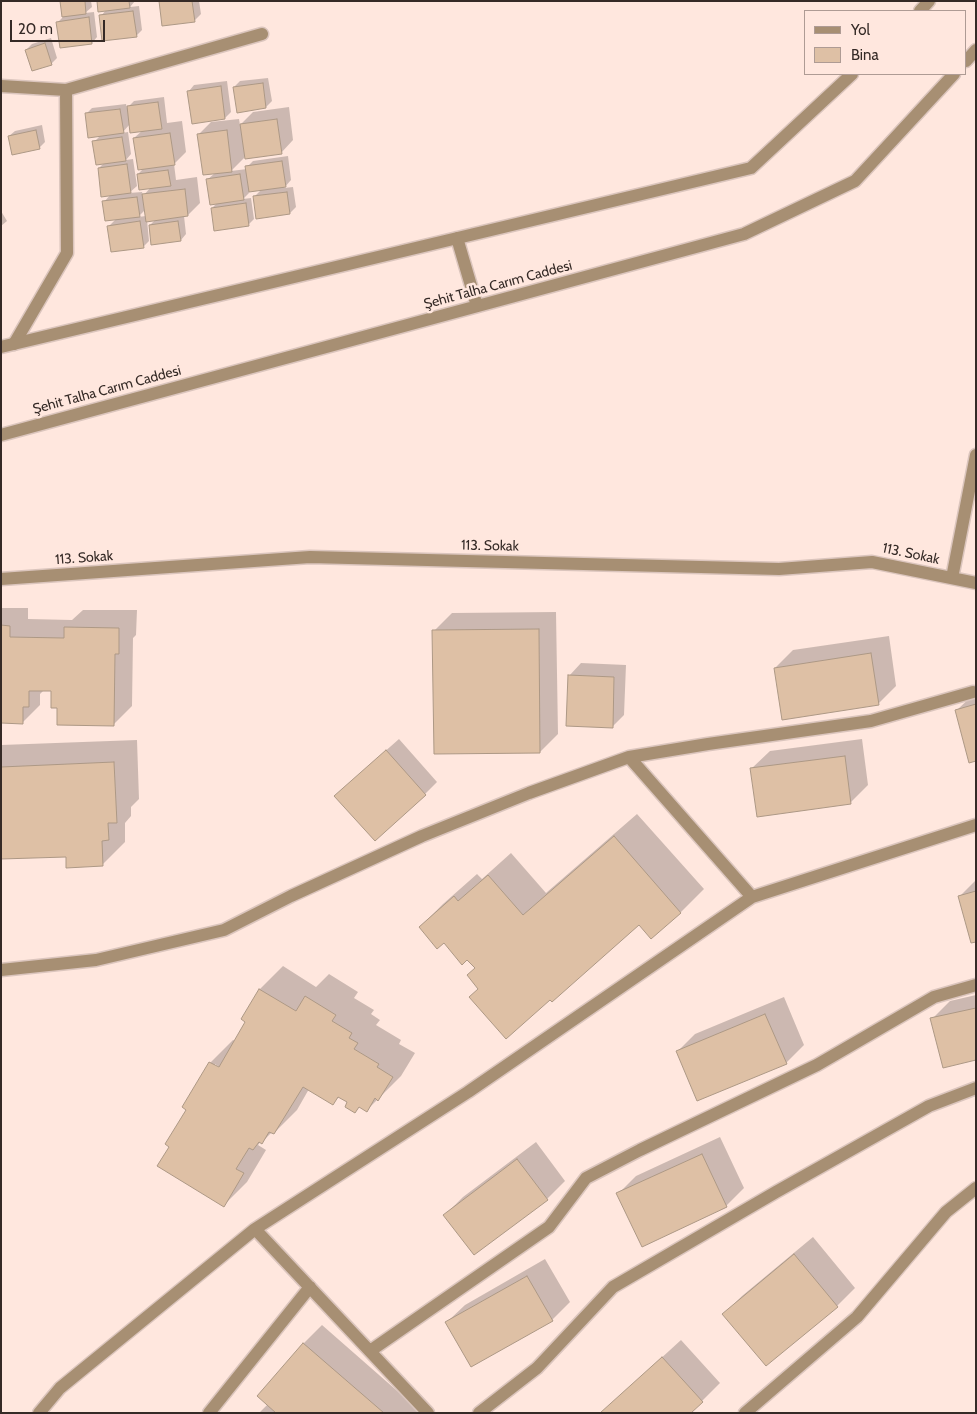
<!DOCTYPE html>
<html>
<head>
<meta charset="utf-8">
<style>
  body { margin:0 }
  #map { position:relative; width:977px; height:1414px; overflow:hidden; background:#ffe7de; font-family:Cabin,sans-serif }
  canvas { display:block }
  .frame { position:absolute; inset:0; border:2px solid #352a26; pointer-events:none }
  .legend { position:absolute; left:804px; top:10px; width:162px; height:65px; box-sizing:border-box; background:#ffe7de; border:1px solid #ae9b94; margin:0; padding:6px 9px; list-style:none; font-size:15px; color:#352a26 }
  .legend li { display:flex; align-items:center; gap:10px; height:25px }
  .legend b { width:25px; border:1px solid #ae9b94 }
  .scale { position:absolute; left:10px; top:20px; width:95px; height:22px; box-sizing:border-box; border:2px solid #352a26; border-top:0; padding-left:6px; font-size:15px; line-height:18px; white-space:nowrap; color:#352a26; -webkit-text-stroke:4px #ffe7de; paint-order:stroke }
</style>
</head>
<body>
<div id="map">
<canvas width="977" height="1414"></canvas>
<div class="frame"></div>
<ul class="legend">
<li><b style="height:6px;background:#a78f73"></b>Yol</li>
<li><b style="height:14px;background:#dec0a5"></b>Bina</li>
</ul>
<div class="scale">20 m</div>
</div>
<script>
const g = document.querySelector('canvas').getContext('2d');
g.lineJoin = 'round';
function paint(path, color) { g.fillStyle = color; g.fill(path, 'evenodd'); }
const poly = rows => new Path2D(rows.map(r => 'M' + r).join(''));
function strokePath(path, color, width, dash) { g.strokeStyle = color; g.lineWidth = width; g.lineCap = dash ? 'butt' : 'round'; g.setLineDash(dash || []); g.stroke(path); }
function drawText(font, color, halo, rows, align = 'center') {
  g.font = font + ' Cabin,sans-serif'; g.lineWidth = 5; g.setLineDash([]); g.textBaseline = 'middle'; g.strokeStyle = halo; g.fillStyle = color; for (const [text, x, y, turn = 0] of rows) {
    g.save(); g.translate(x, y); g.rotate((+turn || 0) * Math.PI / 180); g.textAlign = isNaN(turn) ? turn : align; if (halo) g.strokeText(text, 0, 0); g.fillText(text, 0, 0); g.restore();
  }
}
paint(poly([
  [61,1,91,1,92,7,85,13,94,12,97,37,92,43,58,22,63,17],
  [98,1,135,1,130,7,139,6,142,30,136,36,101,16,106,10],
  [161,1,199,1,201,14,195,20],
  [51,38,57,58,51,64,26,50,32,44],
  [268,78,272,101,266,107,234,87,240,81],
  [227,81,231,112,225,118,189,91,194,85],
  [164,97,167,123,182,121,186,152,174,164,176,180,197,177,200,203,188,215,184,216,186,234,181,240,150,225,156,219,147,220,149,241,143,247,109,226,116,219,104,202,111,194,99,168,104,163,94,142,101,135,86,114,92,108,126,104,127,108,134,101],
  [130,124,143,130,134,138,144,168,138,174,151,187,143,196,142,192,129,193,137,186,133,159,126,160,131,154,128,132,122,133],
  [146,209,146,216,138,217],
  [289,107,293,140,281,153,245,157,231,171,247,169,247,167,253,161,288,156,291,180,284,188,293,187,296,207,290,213,254,197,262,189,249,191,249,193,243,199,251,198,254,219,248,225,212,208,218,202,207,180,215,173,198,135,211,122,239,119,240,125,253,112],
  [42,125,45,142,39,148,9,136,15,131],
  [1,211,7,221,1,226],
  [1,608,28,608,28,619,72,620,83,610,137,610,136,635,133,638,132,706,114,724,59,707,52,689,45,689,40,694,40,705,22,723,1,722],
  [556,612,558,734,540,752,434,631,452,613],
  [889,636,896,686,878,704,775,668,793,650],
  [581,663,626,665,624,715,612,727,569,676],
  [976,692,976,760,957,710],
  [399,739,437,782,425,794,348,784],
  [862,739,868,785,850,803,751,769,770,751],
  [137,740,139,799,131,807,131,816,125,823,125,842,102,865,67,855,1,858,1,745],
  [637,814,704,889,681,912,651,938,639,924,479,988,476,968,468,958,420,927,443,904,477,874,482,879,511,853,546,893],
  [976,880,976,941,960,896],
  [283,966,316,987,329,974,358,992,354,998,374,1010,371,1014,380,1020,376,1025,401,1040,399,1044,415,1053,401,1076,367,1110,360,1106,355,1112,349,1102,340,1096,333,1103,309,1089,297,1110,274,1133,272,1132,262,1142,261,1141,258,1145,266,1150,247,1182,224,1205,171,1147,210,1063,233,1040,236,1041,247,1022,260,989],
  [215,1064,224,1070,215,1067],
  [976,995,976,1059,932,1019,950,1001],
  [784,997,804,1045,786,1063,677,1052,695,1034],
  [720,1137,744,1188,726,1206,618,1194,636,1176],
  [536,1142,565,1181,547,1199,474,1254,445,1215,463,1197],
  [813,1237,855,1288,837,1306,766,1364,724,1314,742,1296],
  [545,1259,570,1302,552,1320,447,1322,465,1305],
  [322,1325,419,1410,417,1413,259,1413,268,1404,259,1396,304,1343],
  [681,1340,720,1383,702,1401,689,1413,601,1413]
]), '#0003');
const building = poly([
  [60,1,85,1,86,14,62,17,60,1],
  [97,1,129,1,130,8,98,12,97,1],
  [159,1,192,1,195,22,162,26,159,1],
  [133,11,137,37,102,41,99,15,133,11],
  [89,17,92,44,60,48,56,22,89,17],
  [45,43,52,65,32,71,25,50,45,43],
  [263,83,266,108,237,113,233,87,263,83],
  [221,86,225,119,192,124,187,91,221,86],
  [158,102,162,129,130,133,127,106,158,102],
  [120,109,124,133,88,138,85,113,120,109],
  [277,119,282,154,245,159,240,124,277,119],
  [36,130,40,149,12,155,8,136,36,130],
  [227,130,232,172,203,175,197,134,227,130],
  [170,133,175,165,138,170,133,138,170,133],
  [122,137,126,161,96,165,92,141,122,137],
  [282,161,286,187,249,192,245,166,282,161],
  [127,164,131,193,101,197,98,168,127,164],
  [168,170,171,186,139,190,137,174,168,170],
  [240,174,244,200,210,205,206,179,240,174],
  [185,189,188,216,146,222,142,194,185,189],
  [287,192,290,214,256,219,253,196,287,192],
  [137,197,140,217,105,221,102,201,137,197],
  [246,203,249,226,214,231,211,208,246,203],
  [140,221,144,248,111,252,107,226,140,221],
  [178,221,181,241,151,245,149,225,178,221],
  [1,625,10,626,10,637,64,638,64,627,119,628,119,654,115,654,114,726,57,725,57,708,51,708,51,691,29,691,29,707,23,707,23,724,1,723,1,625],
  [539,629,540,753,434,754,432,630,539,629],
  [871,653,879,705,782,720,774,668,871,653],
  [568,675,614,677,613,728,566,726,568,675],
  [976,704,976,761,969,763,955,710,976,704],
  [386,750,426,795,375,841,334,796,386,750],
  [845,756,851,804,757,817,750,768,845,756],
  [114,762,117,823,108,823,109,840,102,841,103,866,66,868,66,857,1,859,1,767,114,762],
  [614,836,681,913,651,939,639,925,552,1002,550,1000,506,1039,469,997,478,989,467,975,475,968,467,960,462,965,444,943,437,949,419,927,454,896,458,901,488,875,523,915,614,836],
  [976,891,976,942,971,943,958,896,976,891],
  [259,989,296,1011,305,996,336,1015,332,1021,352,1033,349,1038,358,1043,354,1049,379,1064,377,1067,393,1077,378,1101,375,1098,367,1112,359,1107,355,1113,345,1107,347,1102,338,1097,333,1105,303,1087,274,1134,269,1132,262,1144,259,1142,253,1150,249,1148,236,1169,244,1173,224,1207,157,1166,169,1147,165,1144,186,1110,182,1107,209,1062,219,1067,245,1022,241,1019,259,989],
  [976,1008,976,1060,943,1068,930,1018,976,1008],
  [765,1014,787,1064,697,1101,676,1051,765,1014],
  [702,1154,727,1207,642,1247,616,1193,702,1154],
  [517,1159,548,1200,474,1255,443,1215,517,1159],
  [794,1254,838,1307,766,1366,722,1314,794,1254],
  [527,1276,553,1321,471,1367,445,1322,527,1276],
  [303,1343,384,1413,276,1413,257,1396,303,1343],
  [662,1357,703,1402,691,1413,600,1413,662,1357]
]);
paint(building, '#dec0a5');
strokePath(building, '#ad9885', 1);
const minor = poly([
  [1,86,66,90,262,34],
  [14,344,67,253,66,90],
  [952,578,976,455],
  [1,579,310,557,779,569,872,562,976,583],
  [629,757,752,897],
  [1,970,96,960,224,930,291,896,422,836,529,793,629,757,708,744,871,721,973,692],
  [255,1229,428,1413],
  [370,1351,549,1227,586,1178,640,1150,817,1065,934,997,976,985],
  [39,1413,60,1388,255,1229,468,1092,752,897,976,825],
  [209,1413,310,1287],
  [479,1413,537,1368,613,1287,776,1192,929,1106,976,1088],
  [745,1413,857,1317,946,1212,976,1188]
]);
const tertiary = poly([
  [920,11,929,1],
  [966,61,976,50],
  [457,238,477,306],
  [1,347,751,168,852,74],
  [1,435,744,234,855,181,954,74]
]);
strokePath(minor, '#dbc5bd', 15);
strokePath(tertiary, '#dbc5bd', 15);
strokePath(minor, '#a78f73', 12);
strokePath(tertiary, '#a78f73', 12);
drawText('14px', '#352a26', '#ffe7de', [
  ["Şehit Talha Carım Caddesi",498,285,-15],
  ["Şehit Talha Carım Caddesi",107,390,-15],
  ["113. Sokak",490,546,1],
  ["113. Sokak",911,554,12],
  ["113. Sokak",84,558,-4]
]);
</script>
</body>
</html>
